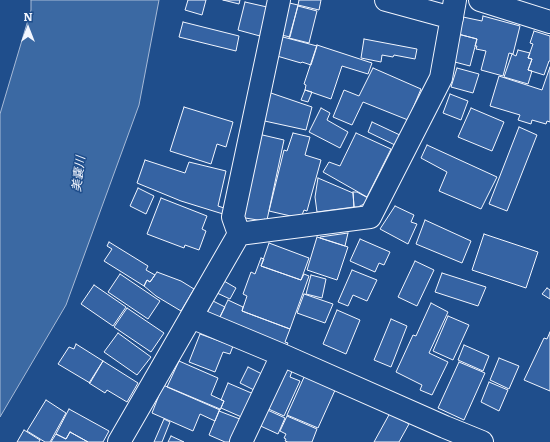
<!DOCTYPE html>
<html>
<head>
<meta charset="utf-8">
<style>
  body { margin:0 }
  #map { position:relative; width:550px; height:442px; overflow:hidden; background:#1f4e8c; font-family:Literata,serif }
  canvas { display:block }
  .north { position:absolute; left:8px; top:8px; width:40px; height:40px; -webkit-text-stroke:3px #1f4e8c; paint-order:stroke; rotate:0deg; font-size:11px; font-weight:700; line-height:16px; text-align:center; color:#f2f6ff }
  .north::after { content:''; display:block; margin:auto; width:14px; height:18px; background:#f2f6ff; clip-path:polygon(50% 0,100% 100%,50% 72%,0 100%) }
</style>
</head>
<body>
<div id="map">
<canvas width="550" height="442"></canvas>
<div class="north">N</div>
</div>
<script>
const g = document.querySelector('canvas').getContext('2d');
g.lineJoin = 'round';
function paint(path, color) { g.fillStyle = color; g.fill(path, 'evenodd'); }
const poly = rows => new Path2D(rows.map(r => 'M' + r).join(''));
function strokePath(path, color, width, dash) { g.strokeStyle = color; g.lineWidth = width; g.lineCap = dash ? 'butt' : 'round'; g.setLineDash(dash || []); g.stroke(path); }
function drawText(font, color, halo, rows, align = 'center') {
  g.font = font + ' Literata,"Noto Sans JP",serif'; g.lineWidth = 3; g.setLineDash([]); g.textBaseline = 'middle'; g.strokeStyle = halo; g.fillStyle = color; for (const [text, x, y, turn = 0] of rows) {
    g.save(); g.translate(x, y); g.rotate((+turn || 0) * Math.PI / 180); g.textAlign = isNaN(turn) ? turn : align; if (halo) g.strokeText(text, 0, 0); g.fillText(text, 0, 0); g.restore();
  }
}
const water = poly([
  [31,0,159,0,139,105,66,305,0,417,0,114,31,10,31,0]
]);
paint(water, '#3b69a3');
strokePath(water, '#a8bbd7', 1);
const building = poly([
  [188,0,206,0,202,15,185,10,188,0],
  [223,0,240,0,239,4,223,0],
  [299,0,321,0,319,10,298,5,299,0],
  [281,1,298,5,290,37,273,33,281,1],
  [245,2,267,7,260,36,238,30,245,2],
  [298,6,317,11,309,43,289,38,298,6],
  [483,16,520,26,513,54,509,53,503,76,481,70,486,51,476,49,477,46,475,46,477,39,458,34,463,17,482,21,483,16],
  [183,22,239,36,236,51,179,37,183,22],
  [534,31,550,36,550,61,549,61,544,75,528,70,532,59,528,58,533,44,530,43,534,31],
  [458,34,477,39,470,66,451,61,458,34],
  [283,37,317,46,311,65,302,62,301,63,277,56,283,37],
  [364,39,417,49,415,59,394,55,393,57,382,55,381,62,361,58,364,39],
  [317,45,372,63,368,74,342,66,331,99,305,90,306,85,304,84,317,45],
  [518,50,530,53,528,58,532,59,528,70,532,71,528,84,504,77,512,54,516,56,518,50],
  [550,67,550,122,547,121,546,124,532,120,531,124,518,120,520,115,490,106,499,76,542,90,550,67],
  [373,68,421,89,408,120,363,102,352,125,333,117,344,90,359,96,373,68],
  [457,68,479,74,473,93,451,87,457,68],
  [305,90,312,92,308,102,301,100,305,90],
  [265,91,312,107,306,130,260,120,265,91],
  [450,94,468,101,461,120,443,113,450,94],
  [184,107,233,122,226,147,217,144,211,164,170,151,184,107],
  [321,108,330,113,327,120,348,132,340,148,309,132,321,108],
  [471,108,504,122,492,151,458,137,471,108],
  [372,122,402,136,397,146,368,132,372,122],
  [519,127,537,135,507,211,489,204,519,127],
  [254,133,284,140,267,220,264,219,264,221,239,217,254,133],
  [293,133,310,137,305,155,321,160,307,211,304,210,302,215,295,217,269,211,284,150,287,151,293,133],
  [356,133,391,149,367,197,323,172,329,162,340,166,356,133],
  [427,145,497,177,481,209,439,191,447,172,421,158,427,145],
  [145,160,185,173,189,162,226,171,218,206,224,208,223,214,181,201,137,183,145,160],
  [318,178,353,193,354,207,317,212,315,197,318,178],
  [138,188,154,196,146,214,130,206,138,188],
  [353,192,357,192,368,198,368,202,358,207,354,207,353,192],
  [161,198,207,216,202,229,206,231,199,250,185,245,184,248,147,234,161,198],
  [395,206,414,215,411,222,417,224,408,244,380,229,395,206],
  [425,220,471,241,462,263,416,244,425,220],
  [348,233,345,246,320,238,320,237,348,233],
  [484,234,538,252,526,288,472,270,484,234],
  [317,237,348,247,337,280,307,270,317,237],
  [360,239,390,252,384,265,379,263,375,272,350,261,360,239],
  [109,242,148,266,146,270,155,275,150,282,147,280,144,286,104,261,112,249,107,246,109,242],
  [269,243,309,258,301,280,261,266,269,243],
  [261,258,264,259,261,266,301,280,304,274,309,276,290,329,242,311,247,296,243,294,251,272,255,274,261,258],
  [415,261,434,270,417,306,398,297,415,261],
  [352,270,377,280,367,301,353,295,348,306,338,302,352,270],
  [157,272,181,281,194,289,181,311,156,296,144,286,147,280,150,282,157,272],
  [442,273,486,287,478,306,435,292,442,273],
  [120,274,160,301,148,319,108,292,120,274],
  [311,275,326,279,322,298,306,294,311,275],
  [224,281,236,288,230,299,217,293,224,281],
  [94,285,126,307,113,326,81,304,94,285],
  [547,288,550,290,550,299,542,294,547,288],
  [304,294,333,304,325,323,297,313,304,294],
  [228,300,243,307,242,311,290,329,285,342,288,343,284,352,217,323,228,300],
  [213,301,225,307,217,323,205,317,213,301],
  [431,303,448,312,429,353,448,362,432,395,420,390,422,385,396,372,413,335,416,336,431,303],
  [127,308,164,333,151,352,114,327,127,308],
  [337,310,360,320,346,354,323,344,337,310],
  [448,316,469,325,453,360,433,351,448,316],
  [391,319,407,326,391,367,374,360,391,319],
  [550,332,550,391,524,380,544,338,547,339,550,332],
  [118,333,151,357,137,375,104,352,118,333],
  [200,334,233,346,230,354,223,352,215,372,189,362,200,334],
  [76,344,103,361,90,383,58,364,69,347,74,349,76,344],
  [464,345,489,356,483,371,458,360,464,345],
  [499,358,519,366,509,389,490,380,499,358],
  [103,361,138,383,127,402,107,390,105,393,89,383,103,361],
  [179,361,218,378,211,395,224,401,220,410,167,387,179,361],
  [459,362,485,373,464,420,438,408,459,362],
  [281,366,292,371,290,377,300,381,284,416,262,406,281,366],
  [248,367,266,376,258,392,240,383,248,367],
  [305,375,336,388,318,428,287,415,305,375],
  [489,382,508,390,499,411,481,402,489,382],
  [228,383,256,395,246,419,221,408,224,401,221,400,228,383],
  [163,385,220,409,215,421,200,414,193,431,152,413,163,385],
  [46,400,66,413,50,442,45,442,27,431,46,400],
  [261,407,285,418,278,434,254,423,261,407],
  [69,409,109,431,103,442,88,442,70,432,66,439,56,434,69,409],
  [219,411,245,421,230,442,225,442,209,435,219,411],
  [390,413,409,424,399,442,374,442,390,413],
  [287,416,317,429,312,442,288,442,285,441,286,439,284,438,286,434,280,431,287,416],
  [164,419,170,422,162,442,154,442,164,419],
  [24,430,40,440,39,442,17,442,24,430],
  [70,432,88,442,51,442,56,434,66,439,70,432],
  [171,436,184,442,168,442,171,436]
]);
paint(building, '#3563a3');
strokePath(building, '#f2f6ff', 1);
const minor = poly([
  [386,0,452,18],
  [480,0,550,22],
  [239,234,233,217,279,0],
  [191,317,282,355,445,427,482,442],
  [119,442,239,234,370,217,441,78,455,0],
  [241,442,282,355]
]);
strokePath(minor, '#f2f6ff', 24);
strokePath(minor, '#1f4e8c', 22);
drawText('italic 12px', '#f2f6ff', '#1f4e8c', [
  ["美嚢川",79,174,-83]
]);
</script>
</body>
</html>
